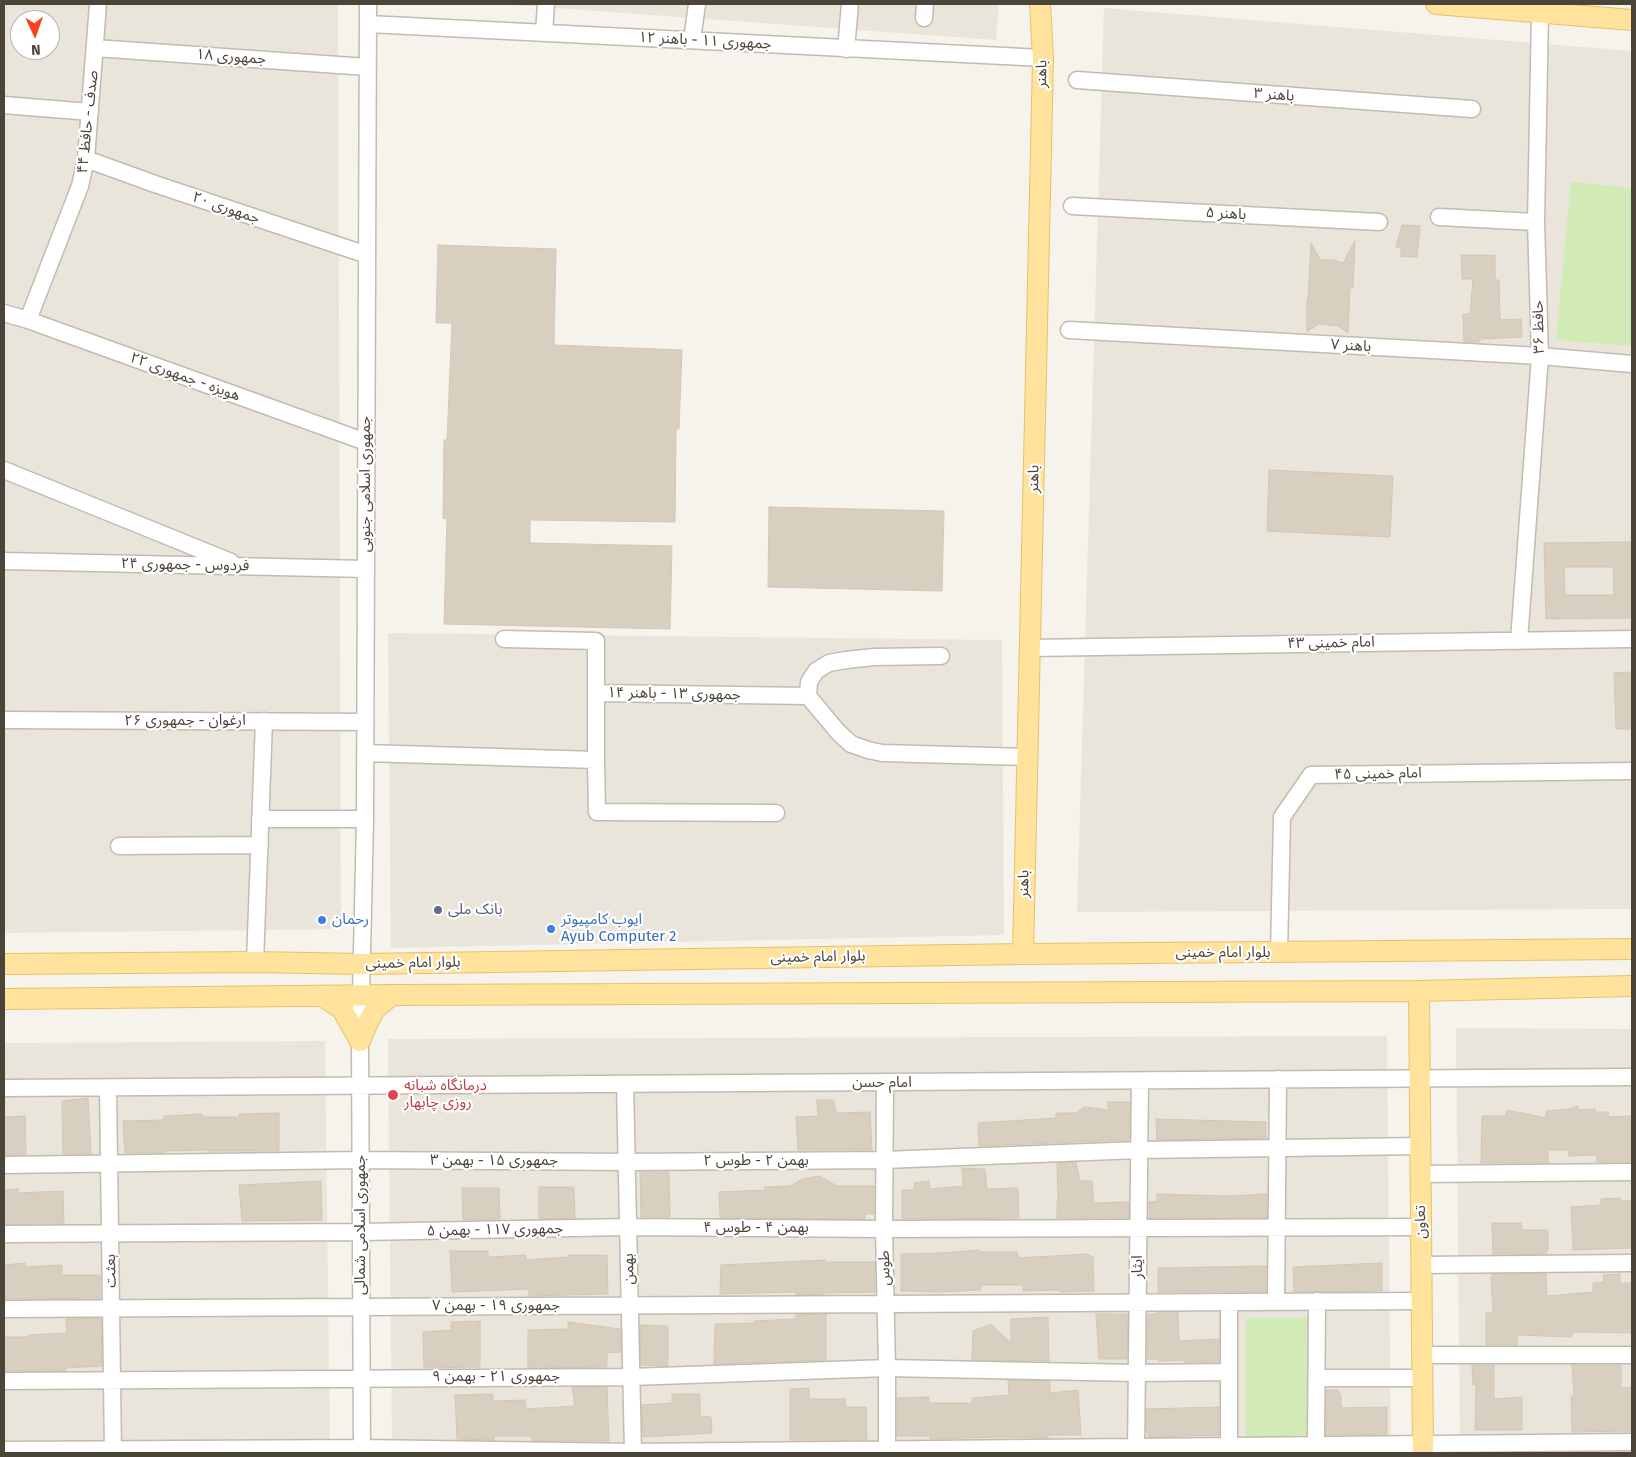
<!DOCTYPE html>
<html>
<head>
<meta charset="utf-8">
<style>
  body { margin:0 }
  #map { position:relative; width:1636px; height:1457px; overflow:hidden; background:#f6f3ec; font-family:"Fira Sans",sans-serif }
  canvas { display:block }
  .frame { position:absolute; inset:0; border:5px solid #4b4439; pointer-events:none }
  .north { position:absolute; left:10px; top:10px; width:50px; height:50px; box-sizing:border-box; background:#fff; border:1px solid #b7b4b0; border-radius:50%; rotate:177deg; font-size:14px; font-weight:700; line-height:20px; text-align:center; color:#4b4439 }
  .north::after { content:''; display:block; margin:auto; width:18px; height:22px; background:#fc3f1d; clip-path:polygon(50% 0,100% 100%,50% 72%,0 100%) }
</style>
</head>
<body>
<div id="map">
<canvas width="1636" height="1457"></canvas>
<div class="frame"></div>
<div class="north">N</div>
</div>
<script>
const g = document.querySelector('canvas').getContext('2d');
g.lineJoin = 'round';
function paint(path, color) { g.fillStyle = color; g.fill(path, 'evenodd'); }
const poly = rows => new Path2D(rows.map(r => 'M' + r).join(''));
function strokePath(path, color, width, dash) { g.strokeStyle = color; g.lineWidth = width; g.lineCap = dash ? 'butt' : 'round'; g.setLineDash(dash || []); g.stroke(path); }
function drawText(font, color, halo, rows, align = 'center') {
  g.font = font + ' "Fira Sans","Noto Sans Arabic",sans-serif'; g.lineWidth = 4.5; g.setLineDash([]); g.textBaseline = 'middle'; g.strokeStyle = halo; g.fillStyle = color; for (const [text, x, y, turn = 0] of rows) {
    g.save(); g.translate(x, y); g.rotate((+turn || 0) * Math.PI / 180); g.textAlign = isNaN(turn) ? turn : align; if (halo) g.strokeText(text, 0, 0); g.fillText(text, 0, 0); g.restore();
  }
}
paint(poly([
  [4,4,338,4,341,929,4,933],
  [20,20,50,20,50,50,20,50],
  [500,4,999,4,996,40],
  [1104,8,1632,51,1632,909,1077,912],
  [388,633,1002,640,1004,935,391,948],
  [1456,1028,1632,1029,1632,1453,1460,1453],
  [1387,1036,1391,1453,392,1453,388,1039],
  [325,1041,330,1453,4,1453,4,1043]
]), '#eae5da');
paint(poly([
  [1571,182,1632,188,1632,346,1556,340],
  [1246,1318,1309,1318,1309,1437,1246,1437]
]), '#d2eab5');
const building = poly([
  [1402,225,1420,226,1417,257,1401,257,1401,247,1396,247,1402,225],
  [1355,241,1353,288,1350,288,1348,333,1338,326,1318,324,1307,332,1307,299,1308,299,1311,243,1320,260,1334,260,1343,263,1355,241],
  [438,245,556,249,554,345,682,350,679,429,676,429,675,522,530,520,530,543,672,546,670,629,444,624,447,519,443,518,444,440,447,440,452,323,436,323,438,245],
  [1461,255,1495,255,1495,280,1499,280,1500,320,1521,319,1522,337,1481,339,1479,342,1464,342,1463,314,1470,314,1473,279,1462,279,1461,255],
  [1269,470,1393,476,1390,537,1267,531,1269,470],
  [769,507,944,511,942,591,768,587,769,507],
  [1632,542,1632,618,1546,619,1544,543,1632,542],
  [1564,567,1613,567,1614,595,1565,595,1564,567],
  [1632,672,1632,729,1616,729,1614,673,1632,672],
  [88,1098,91,1154,63,1154,62,1101,88,1098],
  [817,1100,834,1100,836,1113,870,1112,872,1150,798,1150,796,1117,818,1116,817,1100],
  [1108,1102,1130,1102,1129,1140,979,1146,978,1123,1056,1118,1056,1113,1076,1113,1084,1107,1108,1110,1108,1102],
  [1577,1106,1579,1110,1595,1109,1595,1112,1608,1112,1609,1117,1632,1116,1632,1162,1597,1162,1597,1155,1569,1156,1568,1150,1548,1150,1548,1163,1481,1163,1482,1116,1505,1116,1507,1110,1546,1118,1546,1111,1569,1109,1577,1106],
  [279,1113,279,1151,207,1151,207,1150,164,1151,164,1153,125,1153,123,1121,163,1120,164,1116,202,1114,203,1117,239,1117,239,1114,279,1113],
  [25,1116,26,1155,4,1155,4,1117,25,1116],
  [1156,1119,1266,1122,1266,1138,1157,1140,1156,1119],
  [1076,1162,1080,1181,1092,1181,1094,1203,1129,1202,1129,1218,1057,1218,1057,1201,1058,1201,1057,1163,1076,1162],
  [962,1168,985,1169,987,1189,1018,1188,1019,1218,902,1219,902,1190,914,1190,914,1183,929,1181,930,1189,963,1186,962,1168],
  [640,1172,669,1172,670,1217,641,1217,640,1172],
  [819,1176,837,1186,874,1186,874,1214,865,1214,865,1219,720,1218,719,1192,765,1190,764,1187,790,1186,803,1179,819,1176],
  [321,1181,322,1220,242,1221,239,1185,321,1181],
  [539,1187,574,1187,575,1218,539,1219,539,1187],
  [462,1188,499,1188,500,1219,463,1220,462,1188],
  [18,1189,18,1193,63,1191,64,1224,4,1224,4,1190,18,1189],
  [1157,1194,1228,1196,1267,1194,1267,1218,1149,1218,1149,1202,1157,1201,1157,1194],
  [1620,1198,1620,1200,1632,1201,1632,1248,1573,1250,1571,1207,1600,1205,1601,1199,1620,1198],
  [1492,1223,1521,1223,1522,1230,1548,1230,1548,1251,1546,1251,1546,1254,1493,1254,1492,1223],
  [979,1250,979,1252,1017,1252,1018,1258,1087,1254,1093,1257,1094,1291,1060,1292,1060,1290,1023,1291,1023,1285,981,1285,981,1290,938,1292,901,1291,901,1254,940,1253,979,1250],
  [450,1251,488,1251,488,1257,526,1255,526,1260,568,1257,568,1255,607,1255,608,1294,529,1296,529,1289,452,1292,450,1251],
  [825,1260,826,1262,875,1262,875,1292,825,1293,825,1294,796,1295,796,1292,720,1294,721,1265,825,1260],
  [25,1263,25,1267,62,1265,62,1275,100,1275,100,1298,4,1299,4,1265,25,1263],
  [1382,1263,1382,1291,1294,1292,1293,1267,1382,1263],
  [1266,1266,1266,1292,1158,1292,1158,1268,1266,1266],
  [1493,1274,1546,1274,1547,1296,1593,1292,1593,1283,1604,1282,1603,1275,1620,1274,1620,1283,1632,1283,1632,1333,1573,1332,1571,1337,1518,1335,1517,1345,1486,1345,1486,1313,1493,1313,1491,1277,1493,1276,1493,1274],
  [1158,1312,1178,1312,1179,1341,1219,1339,1219,1362,1184,1362,1184,1360,1159,1361,1159,1359,1147,1359,1148,1314,1158,1314,1158,1312],
  [826,1314,826,1360,714,1364,715,1324,754,1323,754,1321,796,1319,796,1315,826,1314],
  [1096,1314,1128,1314,1127,1359,1099,1359,1096,1314],
  [1048,1317,1049,1361,972,1360,973,1331,991,1324,1011,1343,1011,1319,1048,1317],
  [101,1318,102,1366,65,1368,65,1371,4,1371,4,1337,29,1337,29,1335,67,1333,66,1319,101,1318],
  [480,1321,480,1367,424,1368,423,1332,451,1330,451,1322,480,1321],
  [568,1322,620,1329,621,1352,607,1353,607,1367,528,1368,528,1330,568,1329,568,1322],
  [640,1325,668,1326,668,1366,641,1365,640,1325],
  [1472,1365,1494,1365,1494,1399,1522,1397,1522,1430,1475,1430,1476,1384,1473,1385,1472,1365],
  [1572,1365,1621,1365,1621,1388,1632,1387,1632,1431,1572,1432,1571,1396,1574,1396,1572,1365],
  [1008,1380,1050,1381,1050,1393,1078,1390,1081,1435,1048,1435,1048,1438,1001,1437,930,1439,930,1436,897,1436,897,1398,929,1397,929,1403,972,1403,972,1398,1009,1395,1008,1380],
  [572,1387,607,1387,609,1441,532,1441,532,1436,494,1436,494,1440,457,1439,455,1395,493,1394,493,1401,525,1400,526,1409,575,1406,572,1387],
  [809,1388,809,1399,845,1399,846,1407,866,1407,867,1440,790,1440,790,1389,809,1388],
  [1326,1390,1337,1390,1341,1395,1341,1408,1387,1407,1387,1434,1326,1435,1326,1390],
  [672,1394,700,1394,700,1416,711,1417,712,1433,643,1437,642,1405,672,1403,672,1394],
  [1219,1407,1219,1435,1149,1437,1146,1430,1146,1409,1219,1407]
]);
paint(building, '#d8cfc1');
strokePath(building, '#d3c7b4', 1);
const minor = poly([
  [924,18,925,4],
  [368,24,1043,58],
  [544,33,546,4],
  [692,40,697,4],
  [95,48,367,67],
  [846,49,850,4],
  [1077,80,1472,109],
  [4,105,90,112],
  [86,159,155,184,367,255],
  [1072,206,1379,222],
  [1439,217,1536,222],
  [4,313,28,320,366,442],
  [28,320,80,186,86,159,98,4],
  [1069,330,1540,356,1632,364],
  [4,470,231,562],
  [4,561,366,569],
  [504,639,596,641,596,693],
  [1519,641,1540,356,1536,222,1540,12],
  [1030,648,1632,639],
  [808,696,809,682,816,671,829,663,846,660,874,657,941,656],
  [4,720,365,722],
  [365,753,596,760,596,693,808,696,838,732,851,744,868,750,882,753,1027,757],
  [596,760,597,812,776,813],
  [260,819,365,819],
  [119,846,260,845],
  [1279,953,1282,817,1311,775,1632,771],
  [255,962,264,721],
  [885,1083,884,1229,887,1368,887,1453],
  [625,1084,633,1453],
  [4,1088,1632,1077],
  [108,1088,113,1453],
  [4,1165,361,1160,627,1162,884,1160,1139,1150,1421,1146],
  [1421,1174,1632,1172],
  [4,1234,362,1232,628,1227,884,1229,1421,1227],
  [1422,1265,1632,1263],
  [1276,1301,1278,1079],
  [4,1309,1422,1301],
  [1422,1355,1632,1355],
  [1317,1378,1423,1378],
  [4,1381,631,1377,887,1368,1137,1373,1229,1372],
  [1316,1445,1317,1301],
  [1229,1446,1229,1302],
  [4,1450,362,1448,633,1452,1632,1442],
  [362,1453,360,1041,365,819,368,4],
  [1136,1453,1140,1081]
]);
const major = poly([
  [1436,4,1632,20],
  [1023,954,1043,58,1040,4],
  [4,964,255,962,361,964,1023,954,1632,949],
  [1419,991,1423,1453],
  [322,996,342,1009,360,1041],
  [4,999,392,995,1419,991,1632,986],
  [360,1041,368,1022,375,1009,392,995]
]);
strokePath(minor, '#c2bbae', 19);
strokePath(major, '#e6c16a', 22);
strokePath(minor, '#fff', 16);
strokePath(major, '#ffe39c', 20);
for (const [x, y, r, color] of [
  [438,910,5,"#5c6f8a"],
  [322,920,5,"#3f7fe0"],
  [551,929,5,"#3f7fe0"],
  [393,1095,6,"#e0444e"]
]) { const dot = new Path2D(); dot.arc(x, y, r, 0, 2 * Math.PI); g.fillStyle = color; g.fill(dot); strokePath(dot, '#fff', 2); }
drawText('15px', '#4b4439', '#fff', [
  ["جمهوری ۱۱ - باهنر ۱۲",705,41,3],
  ["جمهوری ۱۸",231,57,4],
  ["باهنر",1042,74,-89],
  ["باهنر ۳",1274,95,4],
  ["صدف - حافظ ۴۴",88,122,-84],
  ["جمهوری ۲۰",226,208,19],
  ["باهنر ۵",1226,214,3],
  ["حافظ ۳۶",1539,327,-91],
  ["باهنر ۷",1351,346,3],
  ["هویزه - جمهوری ۲۲",185,377,20],
  ["باهنر",1034,479,-89],
  ["جمهوری اسلامی جنوبی",366,484,-90],
  ["فردوس - جمهوری ۲۴",185,565,1],
  ["امام خمینی ۴۳",1331,643,-1],
  ["جمهوری ۱۳ - باهنر ۱۴",674,694,1],
  ["ارغوان - جمهوری ۲۶",185,721],
  ["امام خمینی ۴۵",1378,774,-1],
  ["باهنر",1024,884,-89],
  ["بلوار امام خمینی",1223,953],
  ["بلوار امام خمینی",818,957,-1],
  ["بلوار امام خمینی",413,963,-1],
  ["امام حسن",882,1083],
  ["جمهوری ۱۵ - بهمن ۳",494,1161],
  ["بهمن ۲ - طوس ۲",756,1161],
  ["تعاون",1421,1222,-91],
  ["جمهوری اسلامی شمالی",361,1225,-90],
  ["بهمن ۴ - طوس ۴",756,1228],
  ["جمهوری ۱۱۷ - بهمن ۵",495,1230,-1],
  ["ایثار",1138,1267,-90],
  ["طوس",885,1268,-91],
  ["بهمن",629,1269,-91],
  ["بعثت",111,1271,-91],
  ["جمهوری ۱۹ - بهمن ۷",496,1306],
  ["جمهوری ۲۱ - بهمن ۹",496,1377]
]);
drawText('15px', '#4e5e75', '#fff', [
  ["بانک ملی",448,910]
], 'left');
drawText('15px', '#366cbe', '#fff', [
  ["رحمان",332,920],
  ["ایوب کامپیوتر",561,920],
  ["Ayub Computer 2",561,937]
], 'left');
drawText('15px', '#be3a42', '#fff', [
  ["درمانگاه شبانه",404,1086],
  ["روزی چابهار",404,1103]
], 'left');
</script>
</body>
</html>
